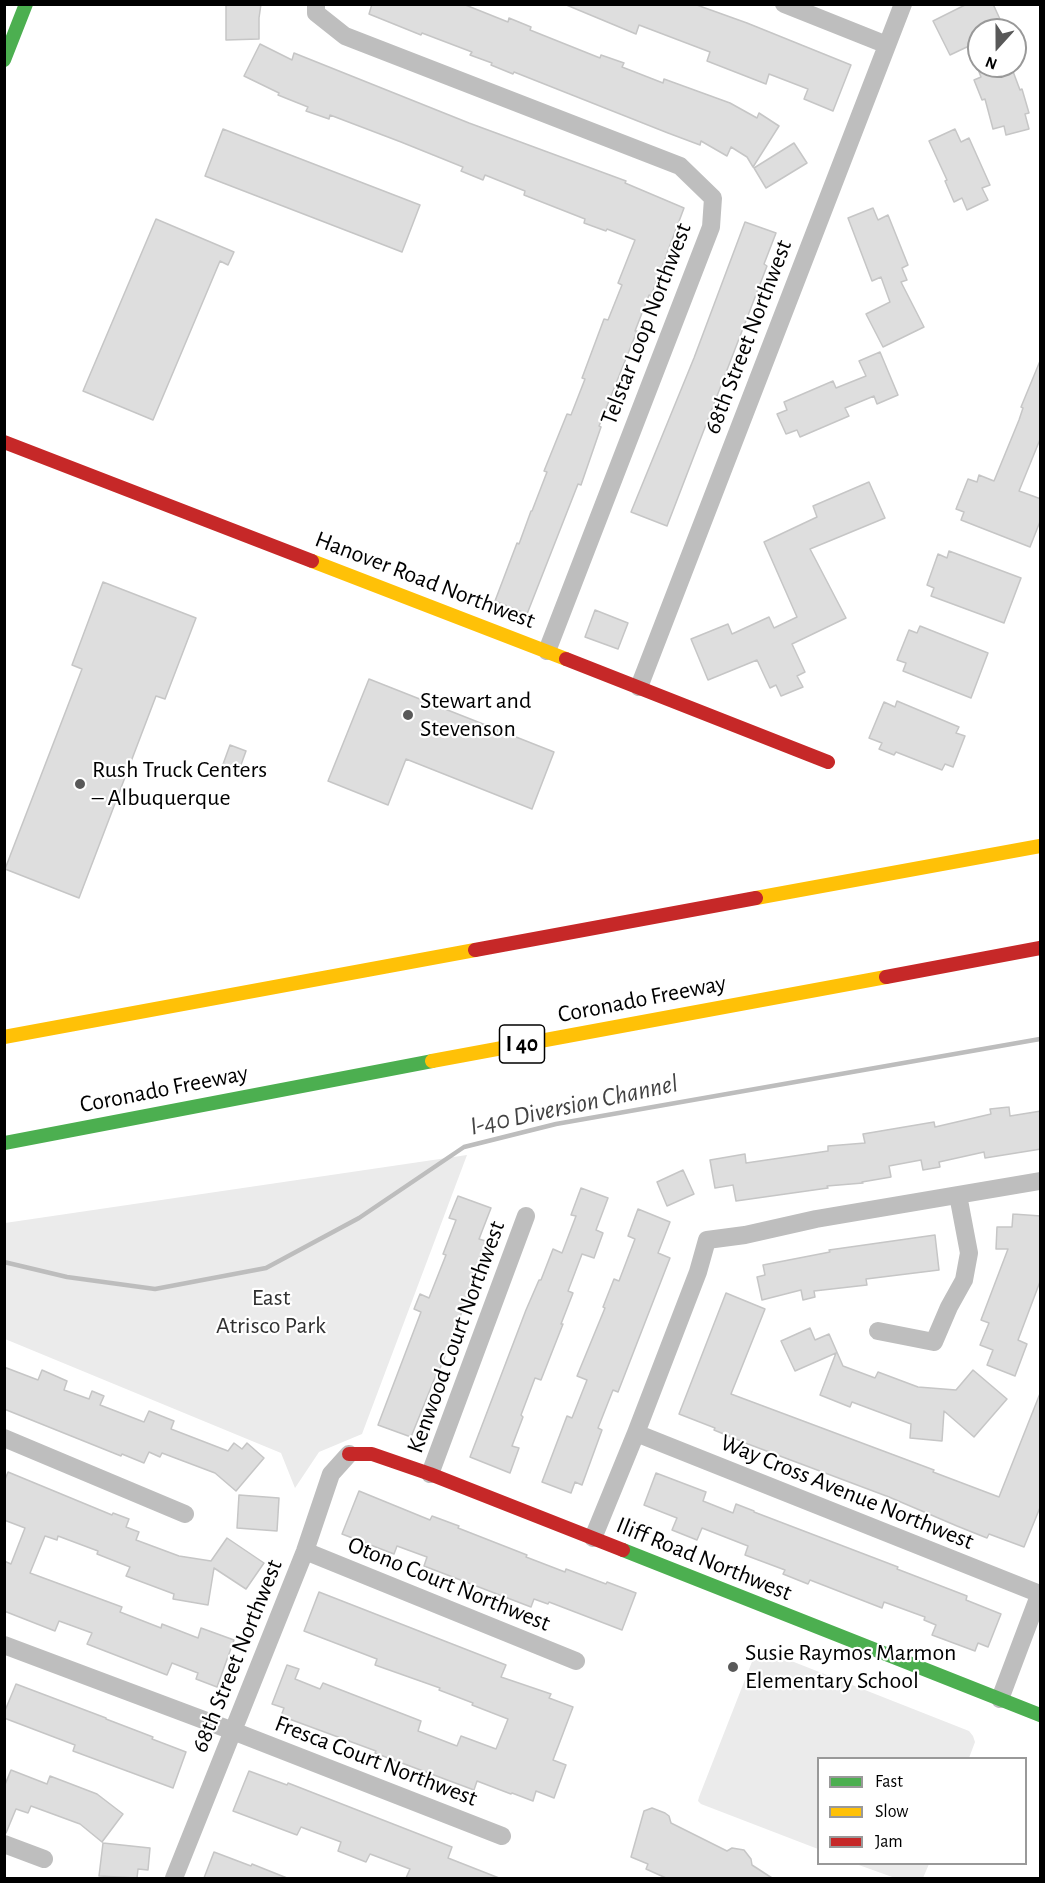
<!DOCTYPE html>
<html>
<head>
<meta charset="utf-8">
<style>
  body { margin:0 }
  #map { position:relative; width:1045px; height:1883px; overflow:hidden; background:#fff; font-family:"Alegreya Sans",sans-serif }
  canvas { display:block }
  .frame { position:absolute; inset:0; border:6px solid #000; pointer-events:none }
  .legend { position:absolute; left:817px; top:1757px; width:210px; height:108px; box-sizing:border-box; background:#fff; border:2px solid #999; margin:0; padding:8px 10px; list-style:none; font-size:18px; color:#000 }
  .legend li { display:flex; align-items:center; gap:12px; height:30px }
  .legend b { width:30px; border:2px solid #999 }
  .north { position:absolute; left:967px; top:18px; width:60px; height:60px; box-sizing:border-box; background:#fff; border:2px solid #999; border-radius:50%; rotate:201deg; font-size:16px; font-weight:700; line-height:24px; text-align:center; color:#000 }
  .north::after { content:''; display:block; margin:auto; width:21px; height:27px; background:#595959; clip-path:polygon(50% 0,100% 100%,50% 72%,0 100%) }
</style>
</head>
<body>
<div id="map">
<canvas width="1045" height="1883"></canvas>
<div class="frame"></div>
<ul class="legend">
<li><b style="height:8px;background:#4caf50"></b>Fast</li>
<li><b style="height:8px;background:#ffc107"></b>Slow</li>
<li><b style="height:8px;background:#c62828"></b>Jam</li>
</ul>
<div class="north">N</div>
</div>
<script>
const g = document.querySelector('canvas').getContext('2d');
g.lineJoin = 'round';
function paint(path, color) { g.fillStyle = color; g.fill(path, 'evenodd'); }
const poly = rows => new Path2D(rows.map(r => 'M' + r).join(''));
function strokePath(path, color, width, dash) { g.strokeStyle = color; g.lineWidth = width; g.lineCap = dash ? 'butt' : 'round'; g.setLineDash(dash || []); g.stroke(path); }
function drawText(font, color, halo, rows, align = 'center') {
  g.font = font + ' "Alegreya Sans",sans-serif'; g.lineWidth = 4.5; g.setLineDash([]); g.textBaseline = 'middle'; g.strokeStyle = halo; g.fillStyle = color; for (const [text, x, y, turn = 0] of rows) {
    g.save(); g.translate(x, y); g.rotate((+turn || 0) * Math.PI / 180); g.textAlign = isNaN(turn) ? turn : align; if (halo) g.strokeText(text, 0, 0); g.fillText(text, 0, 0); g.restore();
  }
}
paint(poly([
  [467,1155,362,1434,319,1452,295,1488,281,1453,5,1339,5,1223],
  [760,1651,766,1651,969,1731,973,1736,975,1742,969,1758,818,1758,818,1849,701,1804,698,1801,699,1797,755,1654],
  [856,1864,929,1864,923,1878,895,1878]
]), '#ebebeb');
strokePath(poly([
  [4,1262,67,1277,155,1289,266,1268,359,1218,464,1147,556,1124,1040,1039]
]), '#bdbdbd', 4.5);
const building = poly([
  [226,4,261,4,259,18,259,39,226,40,226,4],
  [372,4,463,4,508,22,509,18,531,27,530,30,600,58,601,55,624,63,622,67,663,83,664,79,730,103,757,118,759,113,779,126,753,167,747,157,731,147,727,156,701,141,700,145,668,133,514,72,513,74,491,65,492,63,470,55,472,52,422,33,421,35,369,14,372,4],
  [564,4,694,4,747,23,851,65,833,111,804,99,808,89,769,74,766,84,707,61,710,52,639,25,636,34,564,4],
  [967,4,993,4,1005,30,979,30,979,66,1011,66,1020,90,1022,89,1029,113,1025,114,1029,129,1006,135,1004,126,993,129,985,99,982,100,974,80,981,77,969,46,950,55,933,21,967,4],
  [260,44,292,60,294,53,469,123,626,181,625,183,684,208,651,296,649,295,635,331,637,331,599,426,601,427,581,485,578,484,527,614,495,601,517,543,519,544,531,511,532,511,547,472,544,471,567,414,571,415,585,379,582,378,604,319,608,320,622,285,618,283,635,240,607,229,606,231,584,223,585,219,524,195,525,191,485,175,483,180,461,171,463,167,401,142,330,115,329,119,306,111,308,107,278,95,279,93,244,76,260,44],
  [223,129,420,205,402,252,205,176,223,129],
  [955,129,961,142,969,138,990,185,982,188,988,200,967,210,962,198,954,202,945,181,947,180,929,141,955,129],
  [794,143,807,163,766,188,754,168,794,143],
  [873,208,878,220,888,215,908,265,902,268,907,280,901,282,924,327,883,347,866,314,890,302,881,277,872,281,848,218,873,208],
  [156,219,234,252,228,265,220,261,153,420,83,391,156,219],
  [745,222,776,233,764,264,767,266,667,526,631,512,694,358,745,222],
  [880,352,898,395,877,404,874,396,845,408,849,416,800,437,797,430,786,434,777,414,787,410,784,402,833,381,836,388,866,376,859,361,880,352],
  [1040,361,1041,437,1019,491,1041,499,1041,519,1030,547,961,520,964,512,956,509,968,479,977,482,979,475,994,481,1019,420,1023,408,1021,407,1040,361],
  [869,482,885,518,810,549,846,618,792,644,805,672,797,676,803,687,781,696,776,685,770,688,757,660,708,680,691,639,728,624,732,634,769,617,774,628,797,617,764,542,817,517,813,506,869,482],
  [949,551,1021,578,1004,623,931,596,934,588,927,585,938,554,947,558,949,551],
  [103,582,196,618,165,699,156,696,79,898,5,869,82,669,72,665,103,582],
  [595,610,628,623,618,649,585,637,595,610],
  [920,626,988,653,971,698,903,671,906,663,897,660,909,630,917,633,920,626],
  [369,679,554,752,532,809,406,759,388,805,328,781,369,679],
  [897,701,959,727,956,733,965,736,953,767,945,764,942,770,896,752,894,755,879,749,882,743,869,738,884,702,895,707,897,701],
  [230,745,246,751,238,773,222,767,230,745],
  [1009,1107,1010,1116,1041,1111,1041,1149,985,1158,984,1152,939,1162,940,1167,923,1170,921,1160,889,1166,891,1177,862,1182,863,1183,827,1186,828,1188,736,1201,733,1185,715,1188,710,1160,745,1154,746,1163,828,1151,828,1146,865,1143,863,1134,934,1122,935,1127,991,1114,990,1109,1009,1107],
  [683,1170,694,1194,667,1206,657,1182,683,1170],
  [581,1188,608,1198,596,1230,603,1233,594,1258,582,1254,568,1291,573,1293,561,1324,563,1324,541,1380,535,1378,521,1415,523,1417,512,1446,519,1448,510,1473,470,1457,526,1310,539,1280,541,1280,553,1249,562,1253,576,1216,571,1215,581,1188],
  [458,1196,491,1208,479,1239,489,1242,439,1371,438,1370,411,1437,378,1425,421,1312,414,1309,420,1294,429,1298,446,1255,443,1254,456,1220,449,1218,458,1196],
  [638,1209,670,1222,658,1253,670,1258,618,1392,613,1390,598,1428,602,1430,582,1485,575,1482,571,1493,542,1482,567,1416,572,1418,587,1380,577,1376,605,1308,603,1307,614,1279,619,1281,635,1239,628,1236,638,1209],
  [1013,1214,1041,1216,1041,1279,1018,1340,1027,1344,1015,1376,987,1365,993,1350,980,1345,989,1323,981,1320,1008,1249,996,1249,997,1227,1012,1227,1013,1214],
  [935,1235,939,1270,866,1279,867,1285,814,1291,815,1297,803,1300,801,1290,762,1300,757,1277,765,1275,763,1265,830,1252,829,1250,935,1235],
  [726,1293,765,1309,731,1394,934,1470,933,1472,999,1497,1041,1391,1041,1505,1024,1547,989,1534,987,1538,957,1526,889,1497,748,1444,714,1430,715,1428,679,1414,726,1293],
  [810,1328,815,1340,829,1334,843,1366,875,1378,878,1372,918,1387,956,1390,973,1370,1007,1399,974,1437,944,1411,942,1441,910,1438,911,1424,852,1402,850,1407,820,1395,836,1353,795,1371,781,1341,810,1328],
  [4,1367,38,1380,42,1370,67,1381,64,1390,89,1399,92,1391,104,1396,100,1405,144,1422,149,1411,174,1421,171,1429,228,1451,234,1443,242,1449,247,1443,264,1458,236,1491,215,1473,162,1453,160,1457,149,1452,144,1463,122,1454,121,1456,4,1409,4,1367],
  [8,1472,112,1515,113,1513,129,1519,126,1527,139,1532,136,1540,179,1556,211,1561,227,1538,264,1563,246,1589,214,1568,208,1605,173,1599,174,1594,126,1576,130,1567,97,1554,98,1551,58,1536,57,1540,45,1536,30,1573,122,1607,120,1612,161,1628,162,1624,198,1638,201,1628,234,1640,217,1687,196,1679,198,1673,172,1663,167,1675,87,1644,92,1633,59,1621,55,1631,4,1611,4,1561,11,1564,25,1528,4,1520,4,1482,8,1472],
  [656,1473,706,1492,703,1501,733,1513,736,1504,754,1511,754,1512,898,1567,897,1569,967,1596,966,1600,1001,1614,988,1647,978,1643,975,1651,932,1635,936,1625,924,1620,925,1617,884,1602,882,1608,810,1580,808,1584,783,1574,785,1570,745,1555,748,1546,702,1528,697,1540,672,1530,677,1518,644,1505,656,1473],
  [359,1491,430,1520,432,1516,459,1526,458,1528,527,1555,526,1557,565,1572,566,1569,606,1584,607,1582,636,1593,622,1630,549,1602,548,1604,534,1599,531,1607,424,1566,427,1557,397,1546,394,1554,342,1534,359,1491],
  [239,1495,279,1498,277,1531,237,1528,239,1495],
  [319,1592,506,1665,501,1677,551,1694,549,1698,573,1707,553,1760,566,1765,554,1798,536,1791,533,1801,512,1793,511,1794,477,1781,474,1790,375,1753,376,1751,281,1716,284,1708,272,1704,287,1665,299,1669,295,1679,320,1689,323,1683,421,1721,418,1731,457,1746,461,1736,496,1749,508,1719,472,1705,473,1703,439,1690,440,1688,375,1665,377,1659,304,1631,319,1592],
  [16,1684,106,1718,106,1719,153,1737,152,1739,186,1752,173,1788,73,1751,75,1745,4,1718,4,1713,16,1684],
  [11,1770,47,1784,50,1776,97,1794,123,1814,102,1842,80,1824,31,1806,28,1813,16,1809,6,1833,4,1833,4,1787,11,1770],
  [249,1771,287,1785,288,1783,452,1847,448,1858,499,1878,406,1878,410,1869,370,1854,366,1862,338,1851,341,1842,301,1827,297,1835,233,1811,249,1771],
  [652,1808,665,1813,669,1816,671,1823,727,1851,732,1848,744,1850,751,1859,752,1865,772,1878,666,1878,646,1869,648,1864,631,1857,644,1811,652,1808],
  [103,1843,150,1848,148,1870,138,1869,137,1878,99,1876,103,1843],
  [214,1852,251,1866,252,1864,287,1878,204,1878,214,1852]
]);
paint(building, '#dedede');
strokePath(building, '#c6c6c6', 1.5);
strokePath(poly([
  [316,4,316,13,345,36,680,166,713,198,711,227,547,651],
  [784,4,887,45],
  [639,687,903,4],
  [878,1331,934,1342,949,1307,964,1280,969,1253,958,1195],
  [636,1433,1040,1594],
  [4,1438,185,1514],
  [430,1474,526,1216],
  [593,1538,636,1433,698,1272,707,1240,745,1235,816,1219,1040,1181],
  [305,1551,576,1661],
  [4,1645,233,1731,502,1836],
  [1000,1699,1040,1593],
  [4,1844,44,1859],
  [174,1878,305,1551,331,1474,349,1454]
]), '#bebebe', 18);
strokePath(poly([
  [4,60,26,4],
  [4,1143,432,1061],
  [623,1550,1040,1715]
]), '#4caf50', 14);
strokePath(poly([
  [312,561,566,659],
  [756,898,1040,846],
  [4,1037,475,950],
  [432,1061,886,977]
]), '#ffc107', 14);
strokePath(poly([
  [4,442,312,561],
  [566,659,828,762],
  [475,950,756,898],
  [886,977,1040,948],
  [349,1454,372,1454,430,1474,623,1550]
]), '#c62828', 14);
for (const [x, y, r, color] of [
  [408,715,6,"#595959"],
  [80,784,6,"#595959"],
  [733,1667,6,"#595959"]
]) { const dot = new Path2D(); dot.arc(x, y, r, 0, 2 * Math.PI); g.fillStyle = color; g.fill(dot); strokePath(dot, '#fff', 2); }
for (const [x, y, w] of [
  [522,1044,45]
]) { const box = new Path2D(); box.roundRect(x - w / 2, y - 19, w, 38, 4.5); g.fillStyle = '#fff'; g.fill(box); strokePath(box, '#000', 1.5); }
drawText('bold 22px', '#000', null, [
  ["I 40",522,1044]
]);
drawText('24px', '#000', '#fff', [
  ["Telstar Loop Northwest",646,324,-69],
  ["68th Street Northwest",748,337,-69],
  ["Hanover Road Northwest",425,580,21],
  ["Coronado Freeway",642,999,-11],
  ["Coronado Freeway",164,1089,-11],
  ["Kenwood Court Northwest",456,1337,-70],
  ["Way Cross Avenue Northwest",847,1492,22],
  ["Iliff Road Northwest",704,1559,22],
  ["Otono Court Northwest",449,1584,22],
  ["68th Street Northwest",237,1656,-68],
  ["Fresca Court Northwest",376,1761,21]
]);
drawText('24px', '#000', '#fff', [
  ["Stewart and",420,701],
  ["Stevenson",420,729],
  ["Rush Truck Centers",92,770],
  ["– Albuquerque",92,798],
  ["Susie Raymos Marmon",745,1653],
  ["Elementary School",745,1681]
], 'left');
drawText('24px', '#313131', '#fff', [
  ["East",271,1298],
  ["Atrisco Park",271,1326]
]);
drawText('italic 26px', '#424242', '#fff', [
  ["I-40 Diversion Channel",574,1105,-12]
]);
</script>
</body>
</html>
